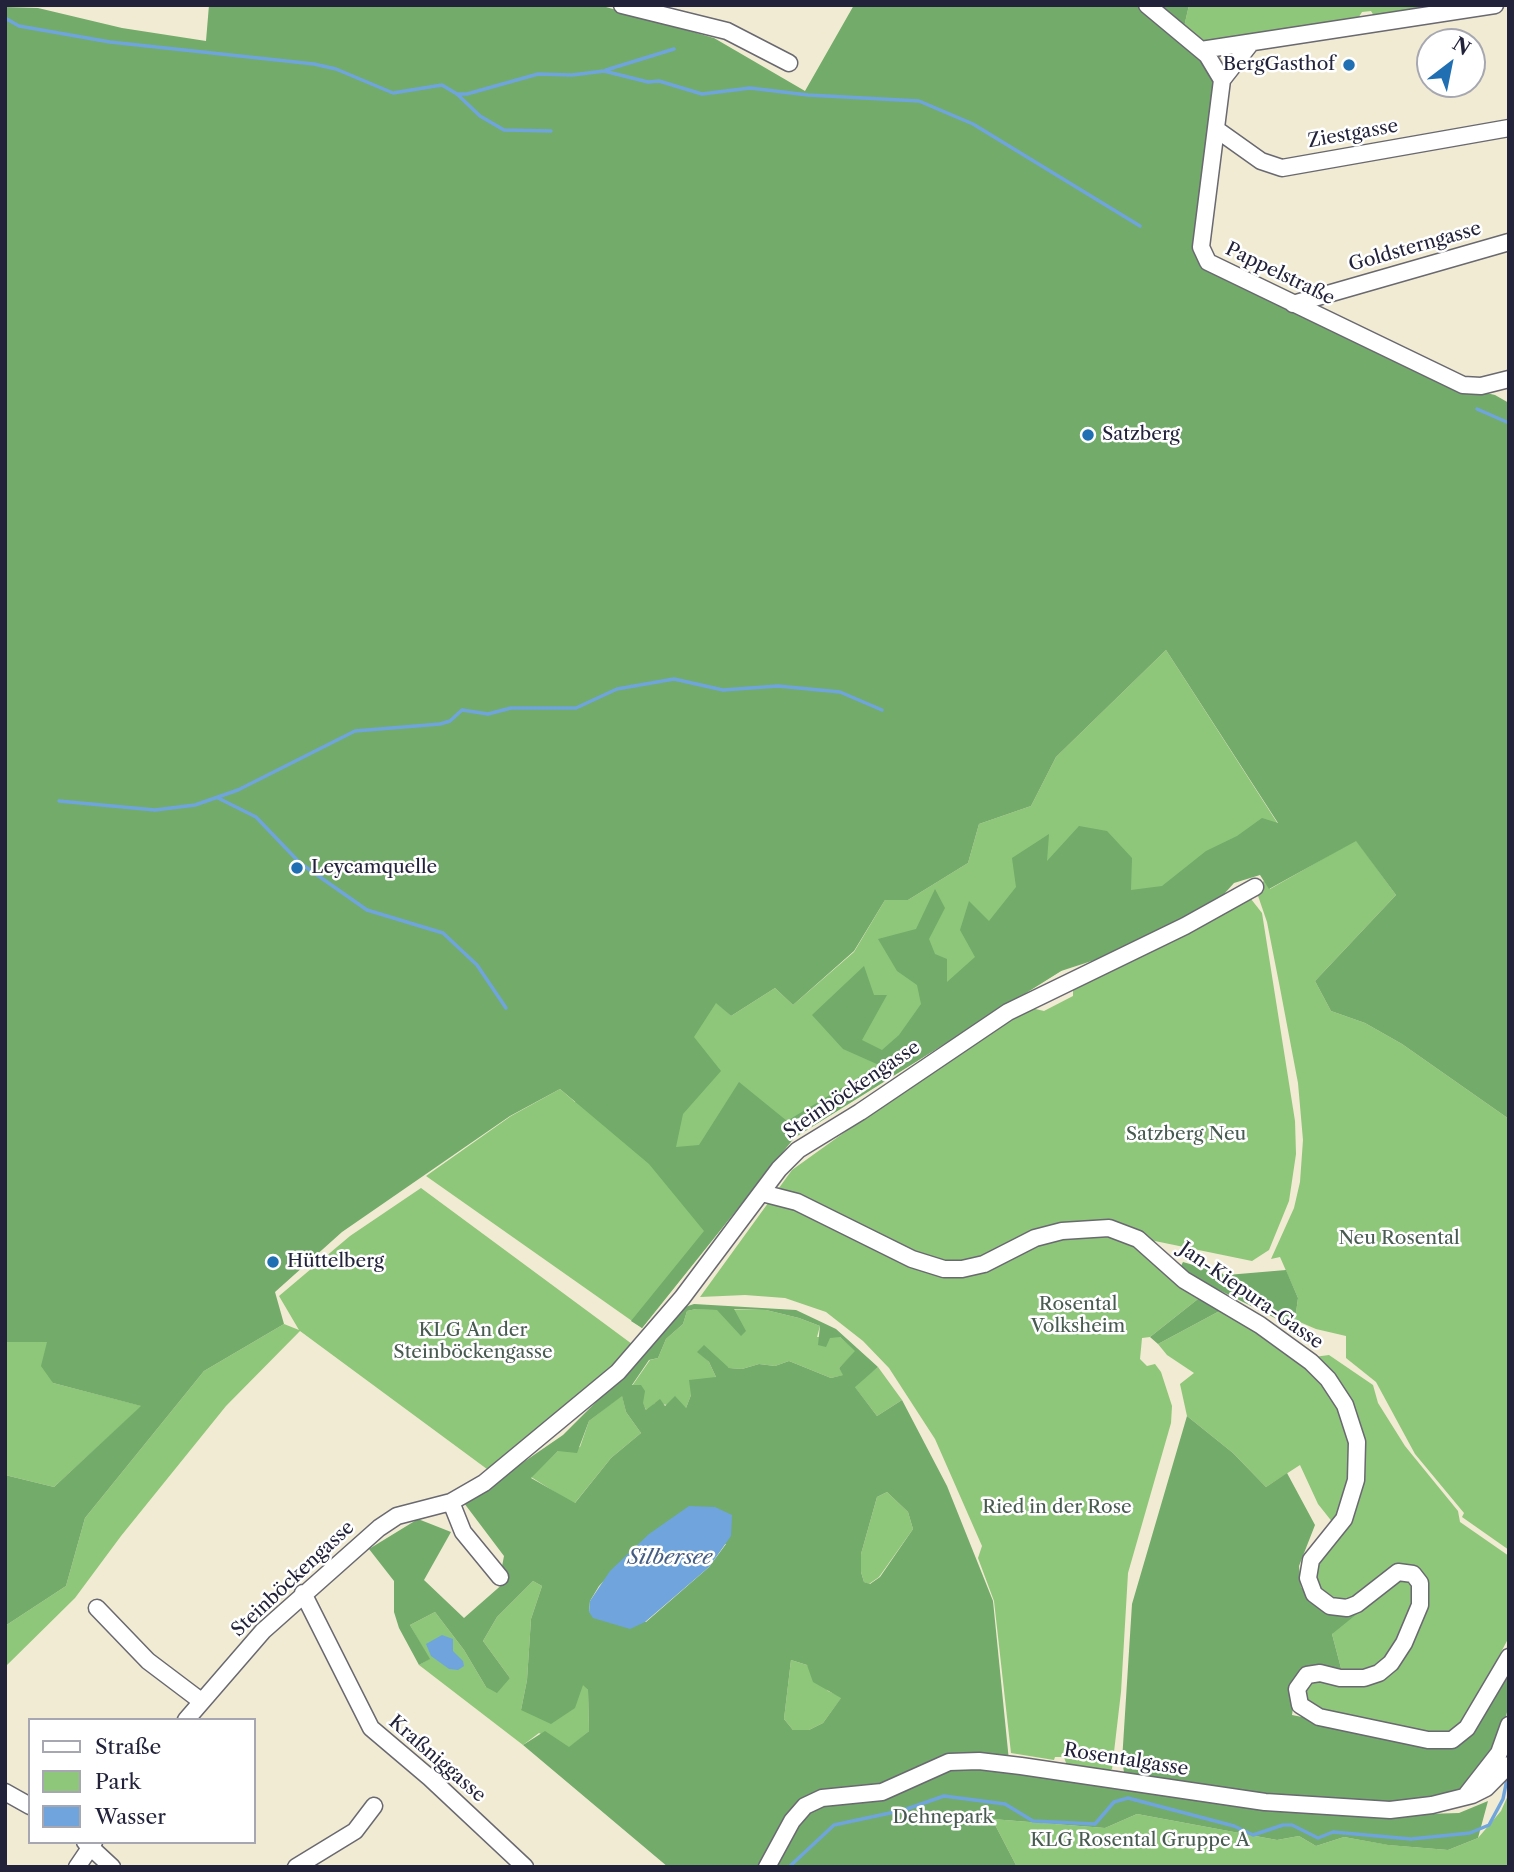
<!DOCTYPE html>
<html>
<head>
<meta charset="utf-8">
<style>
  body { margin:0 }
  #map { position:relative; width:1514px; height:1872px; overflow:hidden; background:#f0ebd2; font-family:"Libre Caslon Text",serif }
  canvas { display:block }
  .frame { position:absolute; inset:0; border:7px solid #22223b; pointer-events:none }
  .legend { position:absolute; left:28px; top:1718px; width:228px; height:126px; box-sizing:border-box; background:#fff; border:2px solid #a7a7b1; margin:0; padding:9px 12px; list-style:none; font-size:21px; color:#22223b }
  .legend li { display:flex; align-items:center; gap:14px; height:35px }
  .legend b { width:35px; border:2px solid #a7a7b1 }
  .north { position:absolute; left:1416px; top:28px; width:70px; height:70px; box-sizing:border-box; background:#fff; border:2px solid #a7a7b1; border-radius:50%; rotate:32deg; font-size:19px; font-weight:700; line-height:28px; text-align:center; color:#22223b }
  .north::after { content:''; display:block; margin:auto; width:24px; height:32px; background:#1f6fb2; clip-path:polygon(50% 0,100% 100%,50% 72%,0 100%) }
</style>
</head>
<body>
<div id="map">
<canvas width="1514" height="1872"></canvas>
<div class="frame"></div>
<ul class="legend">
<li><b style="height:9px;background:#fff"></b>Straße</li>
<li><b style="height:19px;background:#8ec67a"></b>Park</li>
<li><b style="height:19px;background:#6fa5dc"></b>Wasser</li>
</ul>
<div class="north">N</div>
</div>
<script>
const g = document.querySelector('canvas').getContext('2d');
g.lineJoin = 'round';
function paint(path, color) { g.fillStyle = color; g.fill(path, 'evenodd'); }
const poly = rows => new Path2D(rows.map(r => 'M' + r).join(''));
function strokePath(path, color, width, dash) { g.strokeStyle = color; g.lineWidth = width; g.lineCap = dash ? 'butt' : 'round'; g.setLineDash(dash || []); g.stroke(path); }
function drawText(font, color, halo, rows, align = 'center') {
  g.font = font + ' "Libre Caslon Text",serif'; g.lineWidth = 5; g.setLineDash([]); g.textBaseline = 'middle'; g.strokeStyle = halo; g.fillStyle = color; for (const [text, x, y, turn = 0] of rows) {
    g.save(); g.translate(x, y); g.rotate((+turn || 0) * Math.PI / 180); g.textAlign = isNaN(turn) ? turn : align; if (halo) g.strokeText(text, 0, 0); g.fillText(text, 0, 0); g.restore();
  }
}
paint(poly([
  [1189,5,1453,5,1374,16,1371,11,1362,12,1357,20,1205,41,1184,27],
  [1166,650,1278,824,1061,971,794,1138,642,1328,426,1176,511,1116,560,1089,575,1102,716,1002,731,1016,775,988,793,1005,854,952,885,900,908,900,968,863,979,824,1031,806,1056,757],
  [1356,840,1396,895,1315,981,1331,1011,1365,1023,1402,1044,1509,1119,1509,1550,1462,1517,1464,1513,1415,1454,1376,1382,1346,1358,1346,1336,1316,1329,1295,1320,1298,1298,1280,1257,1271,1259,1294,1208,1300,1182,1303,1140,1298,1083,1280,988,1267,922,1255,887,1264,881,1270,889],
  [1251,899,1262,913,1295,1121,1296,1154,1289,1201,1269,1250,1252,1261,1150,1240,1103,1221,1030,1246,1092,1231,1125,1238,1203,1295,1150,1337,1142,1338,1140,1359,1147,1366,1155,1364,1161,1372,1172,1406,1171,1423,1128,1573,1121,1692,1112,1769,1104,1773,1068,1769,1064,1757,1055,1757,1054,1760,1011,1753,994,1601,978,1558,982,1546,935,1439,889,1368,863,1341,826,1312,785,1298,745,1295,700,1297,792,1170,948,1058,1014,1016,1031,1008,1044,1011,1073,996,1073,987],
  [421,1188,632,1344,598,1382,491,1472,300,1331,226,1406,121,1536,75,1598,5,1667,5,1626,66,1586,85,1518,204,1371,284,1324,299,1330,279,1296,350,1236],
  [1227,1307,1299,1359,1329,1355,1373,1385,1378,1403,1405,1446,1458,1511,1460,1522,1509,1556,1509,1637,1467,1717,1461,1726,1444,1736,1316,1709,1304,1696,1306,1683,1342,1672,1332,1634,1344,1602,1330,1598,1315,1581,1317,1562,1341,1533,1318,1504,1300,1465,1266,1487,1233,1453,1187,1416,1180,1384,1194,1373,1167,1355,1158,1344],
  [696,1309,766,1310,799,1318,820,1326,817,1337,840,1337,856,1351,839,1368,844,1375,831,1378,789,1361,775,1366,759,1364,742,1369,729,1368,698,1352,709,1362,716,1377,691,1395,686,1408,655,1403,647,1411,632,1386,650,1360,658,1358,666,1339,683,1324,687,1311],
  [21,1340,47,1342,53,1383,142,1406,54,1487,5,1475,5,1342],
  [878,1367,902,1400,877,1416,854,1386],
  [622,1395,626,1412,641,1433,611,1458,574,1504,531,1477,558,1451,580,1447,589,1421],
  [887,1492,908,1512,913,1529,879,1577,869,1584,864,1582,861,1572,861,1554,877,1497],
  [533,1581,542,1586,531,1619,527,1680,521,1710,583,1684,588,1690,589,1731,569,1748,539,1733,523,1745,419,1665,429,1659,410,1625,435,1612,464,1650,486,1687,510,1678,483,1641,497,1617],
  [791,1660,807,1665,828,1691,842,1697,823,1723,809,1730,793,1730,784,1719],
  [1509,1793,1509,1867,1017,1867,992,1819,1105,1828,1137,1814,1277,1840,1299,1836,1316,1846,1344,1837,1389,1845,1448,1850,1478,1838,1501,1811]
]), '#8ec67a');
paint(poly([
  [209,5,599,5,714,38,805,91,854,5,1189,5,1184,27,1212,70,1217,84,1195,247,1450,385,1495,395,1509,403,1509,1119,1402,1044,1365,1023,1331,1011,1315,981,1396,895,1356,841,1269,889,1260,875,1234,883,1216,903,1110,955,1061,971,794,1138,642,1328,631,1321,704,1231,649,1164,560,1089,510,1116,342,1232,275,1292,284,1324,204,1371,85,1518,66,1586,5,1626,5,1475,54,1487,141,1406,53,1383,41,1366,47,1342,5,1342,5,7,38,8,122,28,206,41],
  [1166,650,1278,823,1262,818,1237,836,1206,851,1162,886,1131,890,1132,858,1107,831,1079,826,1047,861,1049,834,1012,858,1016,887,989,921,969,901,960,930,975,957,947,982,947,959,935,954,929,939,945,908,935,889,916,929,878,939,897,971,917,985,921,1004,899,1035,882,1050,862,1040,887,995,874,995,864,966,812,1015,843,1049,879,1065,787,1121,739,1082,699,1145,676,1147,683,1114,721,1071,694,1037,716,1003,731,1016,775,988,793,1005,854,951,885,900,908,900,968,863,979,824,1031,806,1056,757],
  [1183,1262,1227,1275,1286,1270,1298,1298,1295,1320,1287,1324,1179,1270],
  [1203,1295,1227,1307,1158,1344,1150,1337],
  [694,1304,796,1310,836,1329,878,1367,855,1387,877,1416,902,1400,947,1486,993,1601,1010,1771,1105,1787,1117,1784,1394,1815,1459,1813,1488,1801,1478,1838,1448,1850,1388,1845,1344,1837,1316,1846,1299,1836,1277,1840,1137,1814,1105,1828,992,1819,1017,1867,668,1867,523,1745,545,1731,569,1747,589,1731,588,1690,583,1685,575,1708,551,1724,521,1710,527,1680,531,1619,542,1586,533,1581,497,1617,483,1641,510,1678,497,1693,486,1687,464,1650,435,1612,410,1625,430,1659,419,1665,399,1628,394,1612,394,1581,369,1549,418,1519,451,1532,424,1580,464,1618,505,1582,500,1577,504,1556,464,1503,563,1435,624,1374,682,1308],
  [696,1309,717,1310,741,1336,746,1331,734,1309,766,1310,799,1318,820,1326,818,1345,826,1347,830,1338,840,1337,855,1351,839,1368,843,1375,831,1378,789,1361,775,1366,759,1364,742,1369,729,1368,704,1345,697,1352,709,1362,716,1377,689,1380,691,1395,686,1408,675,1396,665,1406,660,1399,646,1410,643,1403,645,1391,641,1385,632,1385,649,1360,658,1358,666,1339,683,1324,687,1311],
  [622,1396,626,1412,641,1433,611,1458,575,1503,531,1478,558,1451,577,1453,589,1421],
  [887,1492,908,1512,913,1529,880,1577,870,1584,864,1582,861,1572,861,1554,877,1497],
  [726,1544,709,1567,646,1622,589,1612,590,1601,599,1586,629,1554],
  [791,1660,807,1665,813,1682,841,1698,823,1723,809,1730,793,1730,784,1719],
  [1187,1416,1233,1453,1266,1487,1287,1473,1315,1525,1299,1566,1301,1587,1321,1610,1357,1604,1363,1609,1332,1634,1342,1672,1316,1667,1298,1674,1292,1715,1446,1746,1509,1671,1509,1703,1502,1735,1465,1788,1453,1795,1405,1804,1265,1797,1143,1779,1124,1772,1122,1761,1132,1604]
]), '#72ab6a');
paint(poly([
  [689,1506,715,1507,732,1515,731,1536,709,1567,645,1622,630,1629,593,1618,589,1612,590,1601,610,1571,649,1534],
  [442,1635,453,1639,453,1651,463,1661,464,1666,458,1670,449,1669,431,1656,426,1644]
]), '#6fa5dc');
strokePath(poly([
  [5,18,19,26,110,42,314,64,336,69,393,93,442,85,457,94,467,94,538,74,572,75,604,71,648,82,659,81,702,94,750,88,808,95,919,101,973,124,1140,226],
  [606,70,674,49],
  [457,94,480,116,504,130,551,131],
  [1477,409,1509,423],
  [218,798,256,817,300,863,367,910,443,933,477,965,506,1008],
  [59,801,155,810,195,805,238,790,355,731,440,724,450,721,462,710,488,714,511,708,576,708,617,689,674,679,723,690,778,686,840,692,882,710],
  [789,1867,834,1825,904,1810,944,1796,1005,1804,1033,1821,1095,1824,1114,1802,1128,1798,1234,1826,1253,1835,1283,1825,1292,1825,1318,1838,1333,1832,1411,1839,1470,1833,1489,1825,1503,1799,1508,1774]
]), '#6fa5dc', 3.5);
const minor = poly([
  [622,5,727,31,789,63],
  [1147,5,1207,55,1222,80,1201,247,1208,262,1463,385,1481,386,1509,379],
  [1201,50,1495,5],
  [1222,80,1251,43],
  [1216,129,1261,161,1282,168,1509,128],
  [1293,304,1509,242],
  [762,1193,797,1202,912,1259,944,1269,962,1269,984,1264,1035,1238,1062,1231,1109,1228,1138,1239,1184,1280,1260,1325,1311,1362,1328,1379,1345,1405,1357,1442,1356,1480,1344,1519,1311,1560,1308,1578,1314,1594,1330,1606,1347,1608,1357,1604,1398,1572,1413,1574,1420,1583,1420,1605,1404,1643,1391,1663,1379,1673,1364,1678,1340,1678,1320,1673,1307,1675,1297,1689,1300,1705,1319,1717,1428,1740,1452,1740,1467,1728,1509,1657],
  [451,1502,463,1532,500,1577],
  [303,1593,371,1728,430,1778,525,1867],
  [97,1608,148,1661,201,1701],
  [186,1720,263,1631,379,1528,397,1516,451,1502,484,1483,618,1372,682,1298,779,1169,798,1150,860,1112,1008,1012,1185,926,1255,887],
  [5,1792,30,1806],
  [1467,1794,1499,1753,1509,1725],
  [85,1842,112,1867],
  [77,1867,94,1842],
  [296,1867,355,1831,374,1806],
  [767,1867,792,1821,805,1806,822,1798,882,1792,949,1762,979,1761,1021,1766,1265,1802,1390,1810,1432,1805,1472,1795,1486,1788,1509,1765]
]);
strokePath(minor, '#6a6870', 19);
strokePath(minor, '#fff', 16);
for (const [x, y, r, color] of [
  [1349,65,7,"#1f6fb2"],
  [1088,435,7,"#1f6fb2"],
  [297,868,7,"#1f6fb2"],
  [273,1262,7,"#1f6fb2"]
]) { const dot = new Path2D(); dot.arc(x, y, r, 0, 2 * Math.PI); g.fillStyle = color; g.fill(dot); strokePath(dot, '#fff', 2.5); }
drawText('19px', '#22223b', '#fff', [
  ["BergGasthof",1335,65,"right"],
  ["Satzberg",1102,435],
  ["Leycamquelle",311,868],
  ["Hüttelberg",287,1262]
], 'left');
drawText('19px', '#22223b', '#fff', [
  ["Ziestgasse",1353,134,-10],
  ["Goldsterngasse",1415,247,-16],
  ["Pappelstraße",1280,274,26],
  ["Steinböckengasse",852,1090,-34],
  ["Jan-Kiepura-Gasse",1251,1296,35],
  ["Steinböckengasse",293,1579,-43],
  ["Kraßniggasse",437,1759,41],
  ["Rosentalgasse",1126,1760,9]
]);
drawText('19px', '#485b51', '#fff', [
  ["Satzberg Neu",1186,1135],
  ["Neu Rosental",1399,1239],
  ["Rosental",1078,1305],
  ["Volksheim",1078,1327],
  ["KLG An der",473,1331],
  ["Steinböckengasse",473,1353],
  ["Ried in der Rose",1057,1508],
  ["Dehnepark",943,1818],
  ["KLG Rosental Gruppe A",1140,1841]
]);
drawText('italic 21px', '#455d83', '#fff', [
  ["Silbersee",670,1558]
]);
</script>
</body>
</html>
